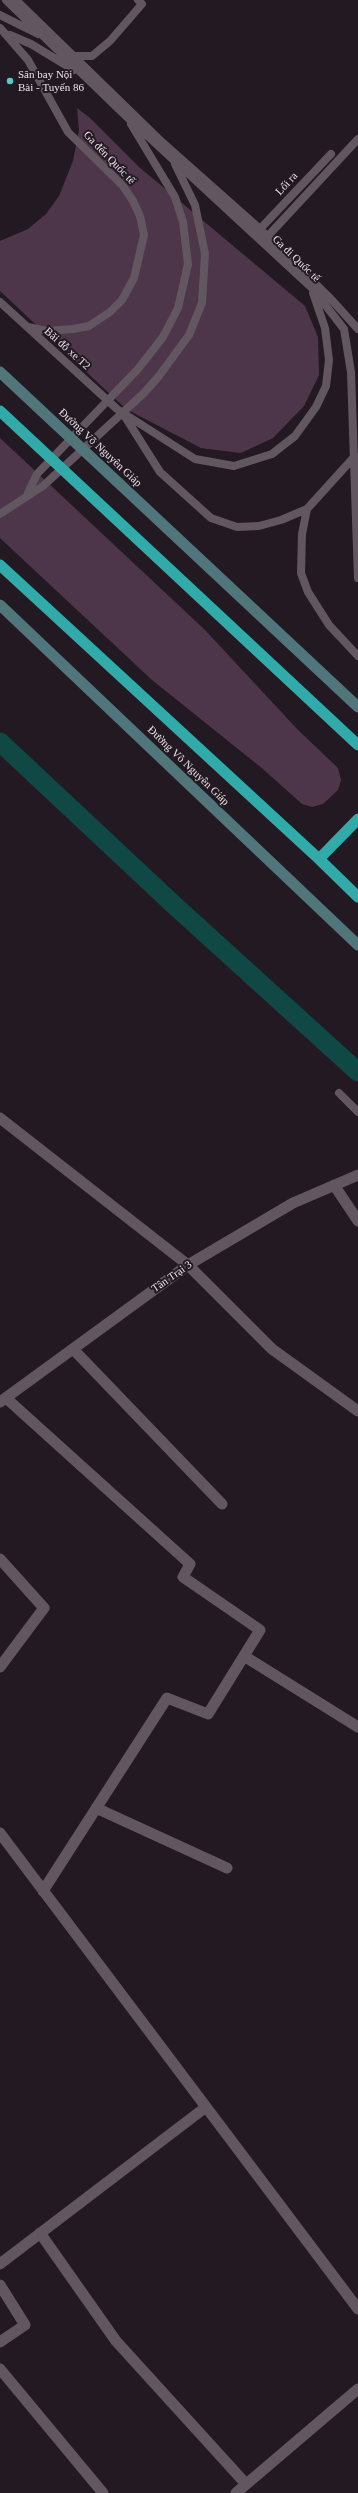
<!DOCTYPE html>
<html>
<head>
<meta charset="utf-8">
<style>
  body { margin:0 }
  canvas { display:block; background:#231922 }
</style>
</head>
<body>
<canvas width="358" height="2493"></canvas>
<script>
const g = document.querySelector('canvas').getContext('2d');
g.lineJoin = 'round';
function paint(path, color) { g.fillStyle = color; g.fill(path, 'evenodd'); }
const poly = rows => new Path2D(rows.map(r => 'M' + r).join(''));
function strokePath(path, color, width, dash) { g.strokeStyle = color; g.lineWidth = width; g.lineCap = dash ? 'butt' : 'round'; g.setLineDash(dash || []); g.stroke(path); }
function drawText(font, color, halo, rows, align = 'center') {
  g.font = font + ' "Times New Roman",serif'; g.lineWidth = 4; g.setLineDash([]); g.textBaseline = 'middle'; g.strokeStyle = halo; g.fillStyle = color; for (const [text, x, y, turn = 0] of rows) {
    g.save(); g.translate(x, y); g.rotate((+turn || 0) * Math.PI / 180); g.textAlign = isNaN(turn) ? turn : align; if (halo) g.strokeText(text, 0, 0); g.fillText(text, 0, 0); g.restore();
  }
}
paint(poly([
  [77,108,90,118,139,167,305,306,318,337,319,375,304,406,273,438,241,453,201,448,126,409,0,291,0,241,28,229,46,214,59,196,73,161,79,130],
  [0,438,205,630,298,730,338,768,341,780,338,790,323,804,312,807,302,804,263,769,152,680,0,538]
]), '#4d364a');
strokePath(poly([
  [0,742,174,905,358,1072]
]), '#104846', 19);
strokePath(poly([
  [6,0,126,116,312,288,344,329,351,372,358,578],
  [16,0,162,142,260,229,329,297,358,329],
  [0,15,38,34],
  [0,28,28,60,68,132,123,186,133,201,140,216,144,235,134,278,122,300,110,312,89,326,73,329,47,331,28,327],
  [10,35,31,44,74,70],
  [73,56,92,56,110,41,142,4,138,0],
  [260,229,331,154],
  [267,237,358,139],
  [0,302,117,409,195,459,234,466,272,454,295,436,316,407,326,386,329,360,325,328,313,293],
  [124,415,160,472,211,518,237,527,259,526,281,520,307,509,355,456],
  [28,493,37,474,138,369,163,337,178,308,188,264,183,222,175,197,131,124],
  [307,509,302,534,301,573,308,592,329,625,358,656],
  [0,514,43,486,144,393,159,376,189,335,202,303,205,254,195,205,175,164],
  [339,1093,358,1112]
]), '#625660', 8);
strokePath(poly([
  [0,1118,188,1265,272,1349,358,1411],
  [334,1185,358,1221],
  [73,1349,222,1504],
  [6,1398,190,1564,183,1577,260,1630,208,1714,167,1698,43,1891],
  [0,1402,188,1265,293,1203,358,1175],
  [0,1559,44,1608,0,1667],
  [244,1656,358,1727],
  [96,1808,227,1868],
  [0,1833,358,2309],
  [40,2233,116,2341,246,2484],
  [0,2264,206,2107],
  [0,2285,25,2325,0,2342],
  [0,2369,103,2493],
  [236,2493,358,2389]
]), '#625660', 11);
strokePath(poly([
  [0,372,358,707],
  [0,605,358,945]
]), '#50767b', 11);
strokePath(poly([
  [0,411,358,745],
  [0,565,319,859,358,897],
  [319,859,358,819]
]), '#31aba9', 11);
for (const [x, y, r, color] of [
  [10,81,4,"#54cdc8"]
]) { const dot = new Path2D(); dot.arc(x, y, r, 0, 2 * Math.PI); g.fillStyle = color; g.fill(dot); strokePath(dot, '#231922', 1.5); }
drawText('11px', '#ece4ea', '#231922', [
  ["Sân bay Nội",18,75],
  ["Bài - Tuyến 86",18,88]
], 'left');
drawText('11px', '#ece4ea', '#231922', [
  ["Ga đến Quốc tế",109,158,46],
  ["Lối ra",287,184,-47],
  ["Ga đi Quốc tế",296,259,44],
  ["Bãi đỗ xe T2",67,349,42],
  ["Đường Võ Nguyên Giáp",100,448,43],
  ["Đường Võ Nguyên Giáp",188,766,44],
  ["Tân Trại 3",172,1277,-35]
]);
</script>
</body>
</html>
